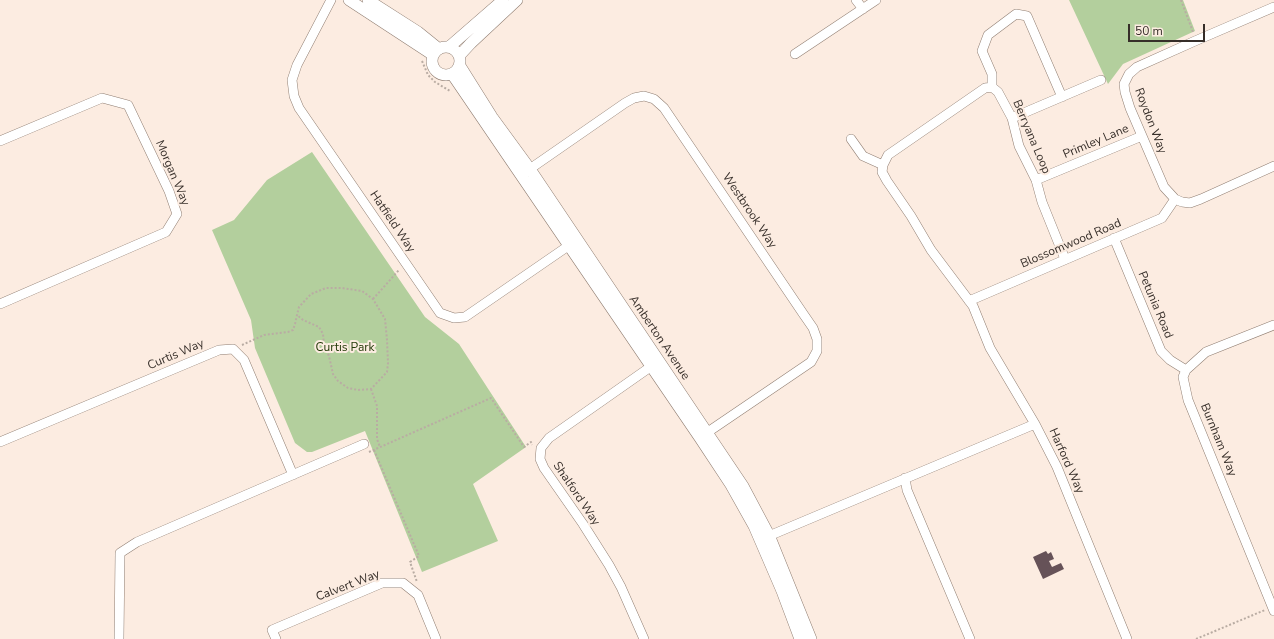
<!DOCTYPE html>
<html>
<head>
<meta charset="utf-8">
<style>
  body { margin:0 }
  #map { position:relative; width:1274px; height:639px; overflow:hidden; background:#fcece1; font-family:"Nunito Sans",sans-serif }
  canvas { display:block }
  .scale { position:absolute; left:1128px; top:24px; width:77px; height:18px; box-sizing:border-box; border:2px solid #362e29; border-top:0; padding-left:5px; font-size:12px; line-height:14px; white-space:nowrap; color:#362e29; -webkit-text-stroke:3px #fcece1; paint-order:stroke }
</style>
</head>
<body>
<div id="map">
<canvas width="1274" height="639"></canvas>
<div class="scale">50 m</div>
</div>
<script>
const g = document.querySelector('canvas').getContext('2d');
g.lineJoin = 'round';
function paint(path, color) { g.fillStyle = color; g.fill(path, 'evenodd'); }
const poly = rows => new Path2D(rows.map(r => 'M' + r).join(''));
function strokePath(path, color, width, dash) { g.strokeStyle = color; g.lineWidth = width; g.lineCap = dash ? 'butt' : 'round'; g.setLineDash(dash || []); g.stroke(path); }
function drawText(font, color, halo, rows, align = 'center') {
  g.font = font + ' "Nunito Sans",sans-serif'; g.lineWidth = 4; g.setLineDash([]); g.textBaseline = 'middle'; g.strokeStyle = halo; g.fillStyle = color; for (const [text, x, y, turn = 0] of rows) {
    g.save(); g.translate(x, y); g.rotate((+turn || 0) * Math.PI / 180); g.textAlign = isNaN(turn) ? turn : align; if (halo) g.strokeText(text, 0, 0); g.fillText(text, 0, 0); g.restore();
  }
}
paint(poly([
  [1069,0,1183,0,1195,31,1123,64,1108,84],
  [312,152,425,317,459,344,526,447,473,484,498,541,422,572,365,431,312,452,307,452,295,443,255,348,251,320,212,230,234,220,267,180]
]), '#b3cf9d');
paint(poly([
  [1046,551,1048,554,1051,552,1054,559,1049,561,1052,567,1061,563,1064,569,1043,579,1033,557]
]), '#665258');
const minor = poly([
  [331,0,297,65,292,80,294,96,299,108,440,313,454,318,465,317,574,242],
  [856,0,863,9],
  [1274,7,1195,41,1137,67,1129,74,1124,84,1125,92,1130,108,1164,187,1175,199,1182,202,1190,203,1201,199,1274,166],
  [795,54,876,0],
  [992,87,992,74,982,51,988,35,1016,14,1027,16,1062,97],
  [1012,118,1101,80],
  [851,139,863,156,883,165],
  [0,141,102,98,128,105,169,191,177,214,166,232,0,304],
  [524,173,625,103,634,98,644,96,654,99,664,108,804,315,813,328,817,339,817,351,811,362,702,436],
  [1036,180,1142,136],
  [1114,238,1161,351,1170,360,1186,370],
  [969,301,1162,218,1175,199],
  [1274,325,1206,352,1186,370,1183,377,1188,400,1274,611],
  [1035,424,990,348,973,306,931,250,911,216,887,181,882,172,883,165,888,155,985,88,992,87,998,92,1012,118,1019,146,1036,180,1042,202,1065,259],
  [0,442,219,350,233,349,244,360,293,475],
  [905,478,907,490,970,639],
  [764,538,1035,424,1057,467,1127,639],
  [119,639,120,553,137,542,364,444],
  [276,639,272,630,382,583,403,583,418,595,436,639],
  [644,639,621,587,609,565,583,524,544,468,540,459,541,448,549,438,656,363]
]);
const tertiary = poly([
  [349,0,433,55],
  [368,0,418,32,439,49],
  '432 61a14 14 0 1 1 28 0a14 14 0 1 1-28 0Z',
  [449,47,503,0],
  [459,56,471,43,517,0],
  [460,66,492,117,530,169,743,486,769,535,811,639],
  [452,74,700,438,731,485,754,526,782,591,800,639]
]);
strokePath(minor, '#907e72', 10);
strokePath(tertiary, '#907e72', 12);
strokePath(poly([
  [1181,0,1193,32],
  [422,61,428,75,435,82,450,91],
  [373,299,399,270],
  [242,345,264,335,288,332,293,330,295,324,297,315,299,307,311,294,326,288,342,288,362,291,373,299,385,319,387,340,388,363,387,372,371,389,358,390,348,388,338,381,333,374,329,356,324,345,323,334,319,327,303,320,297,315],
  [371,389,377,406,377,439,380,447],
  [374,450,419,556,410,562,417,582],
  [369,452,491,398,524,447,531,442,532,445],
  [1196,639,1265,610]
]), '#b9aca3', 2, [2, 2]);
strokePath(minor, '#fff', 9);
strokePath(tertiary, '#fff', 11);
drawText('12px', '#362e29', '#fcece1', [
  ["Roydon Way",1150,121,69],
  ["Berryana Loop",1031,137,67],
  ["Primley Lane",1096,142,-23],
  ["Morgan Way",172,173,67],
  ["Westbrook Way",749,211,56],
  ["Hatfield Way",392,222,56],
  ["Blossomwood Road",1071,244,-23],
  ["Petunia Road",1155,305,67],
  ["Amberton Avenue",659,338,56],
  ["Curtis Way",176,355,-23],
  ["Burnham Way",1218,440,68],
  ["Harford Way",1066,461,66],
  ["Shalford Way",576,494,56],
  ["Calvert Way",348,586,-21]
]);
drawText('12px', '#243a09', '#fcece1', [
  ["Curtis Park",345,348]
]);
</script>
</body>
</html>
